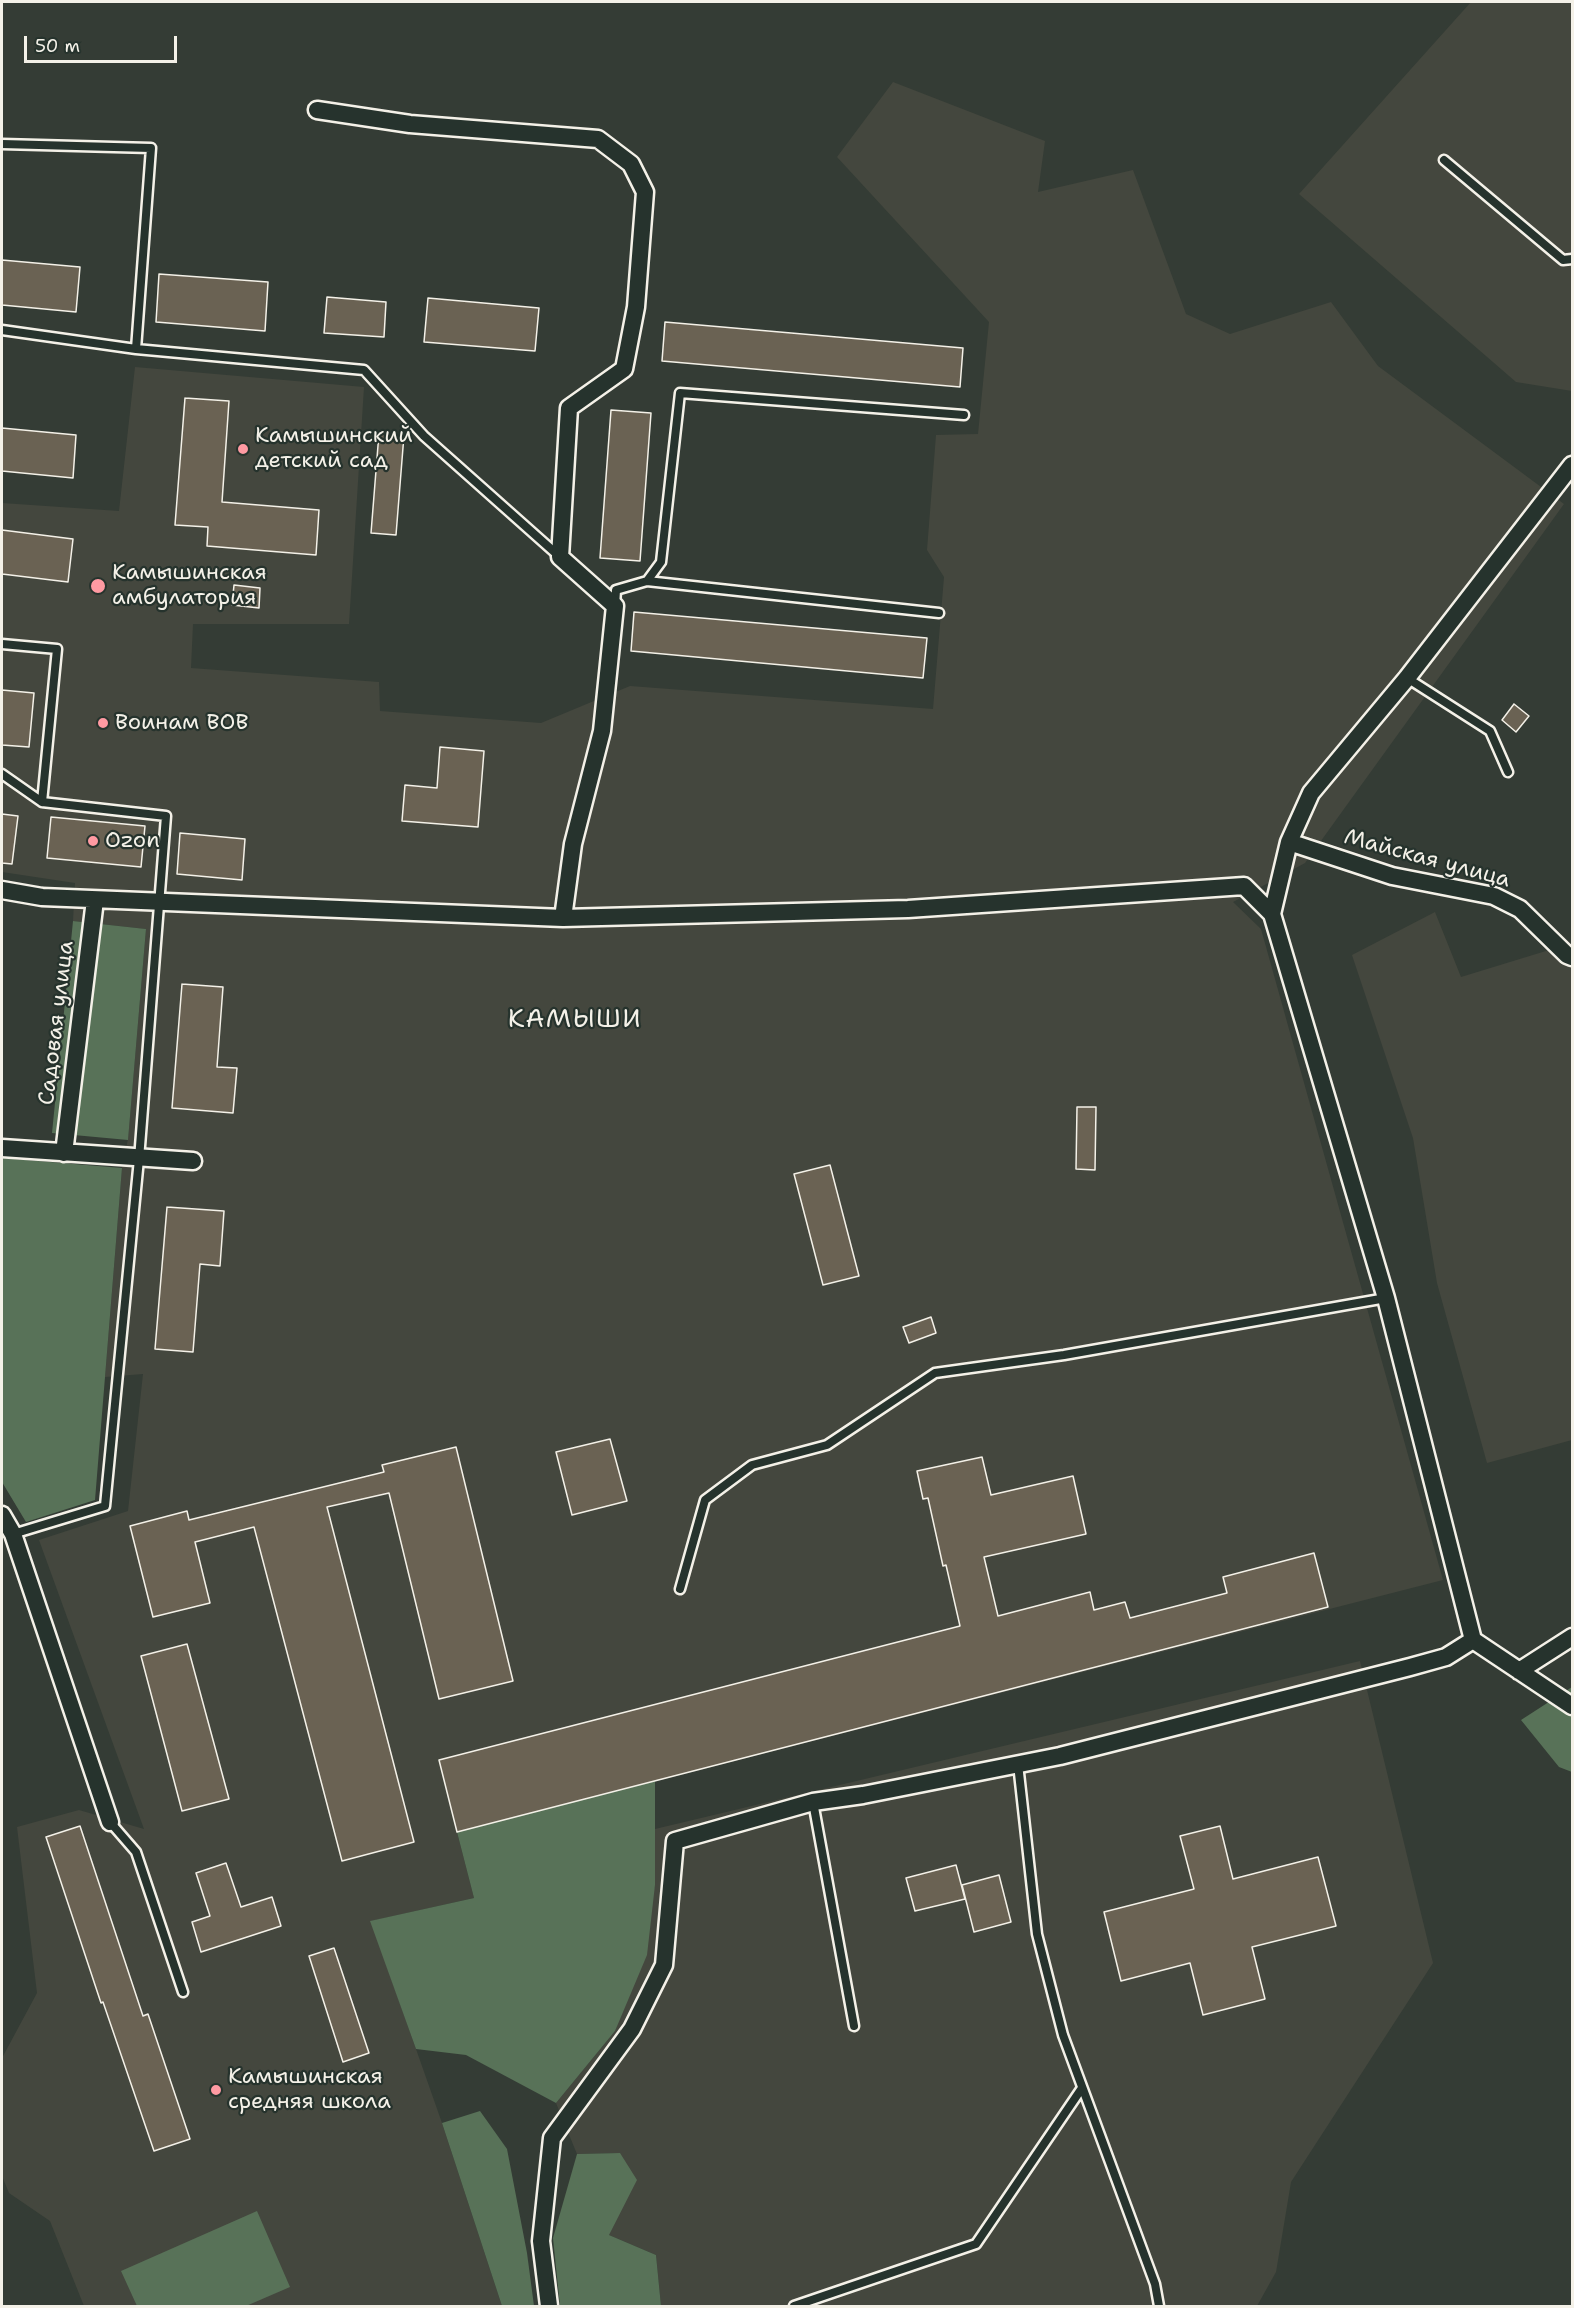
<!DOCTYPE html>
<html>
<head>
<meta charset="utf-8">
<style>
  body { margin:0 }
  #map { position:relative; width:1574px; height:2308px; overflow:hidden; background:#343c35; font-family:"Shantell Sans",sans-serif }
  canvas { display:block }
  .frame { position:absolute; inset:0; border:3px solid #f4f1e8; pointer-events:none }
  .scale { position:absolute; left:24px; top:36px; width:153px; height:27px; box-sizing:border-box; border:3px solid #f4f1e8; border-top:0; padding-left:8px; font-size:18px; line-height:21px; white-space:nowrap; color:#f4f1e8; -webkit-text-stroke:4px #26332d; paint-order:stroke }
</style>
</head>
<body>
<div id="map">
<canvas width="1574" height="2308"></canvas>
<div class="frame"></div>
<div class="scale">50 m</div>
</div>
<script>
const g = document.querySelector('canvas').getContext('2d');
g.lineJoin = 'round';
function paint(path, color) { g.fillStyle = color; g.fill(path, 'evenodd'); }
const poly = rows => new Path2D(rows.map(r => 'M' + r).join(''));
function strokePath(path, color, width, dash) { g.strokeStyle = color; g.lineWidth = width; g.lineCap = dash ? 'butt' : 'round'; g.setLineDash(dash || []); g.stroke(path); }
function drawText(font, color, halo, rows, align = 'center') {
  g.font = font + ' "Shantell Sans",sans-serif'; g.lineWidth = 4.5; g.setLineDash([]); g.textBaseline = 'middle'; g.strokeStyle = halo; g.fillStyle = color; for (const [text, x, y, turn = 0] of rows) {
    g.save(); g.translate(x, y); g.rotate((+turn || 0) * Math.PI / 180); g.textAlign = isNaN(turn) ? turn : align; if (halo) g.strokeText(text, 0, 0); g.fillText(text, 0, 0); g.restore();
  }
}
paint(poly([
  [1471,2,1572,2,1572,391,1516,382,1299,194],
  [893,82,1045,141,1038,192,1133,170,1186,314,1230,334,1331,302,1378,366,1564,504,1305,863,1233,902,1261,929,1443,1580,457,1832,474,1898,371,1921,442,2123,502,2306,84,2306,50,2221,9,2193,2,2176,2,2058,37,1993,17,1827,79,1810,144,1829,39,1540,128,1511,143,1374,105,1377,122,1168,128,1139,146,929,73,921,75,883,2,872,2,503,119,511,135,367,364,387,349,624,193,624,191,668,379,682,380,711,541,723,630,686,933,709,944,577,927,550,936,435,978,434,989,322,837,157],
  [1435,912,1461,977,1572,943,1572,1440,1487,1463,1437,1283,1413,1138,1352,955],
  [1360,1661,1433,1963,1291,2182,1276,2272,1257,2306,661,2306,656,2255,609,2235,620,2153,577,2154,556,2103,615,2031,655,1885,655,1829]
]), '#44473e');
paint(poly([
  [73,921,146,929,128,1140,52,1133],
  [2,1158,122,1168,95,1500,26,1522,2,1482],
  [1572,1687,1572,1772,1559,1767,1521,1720],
  [655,1781,655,1885,647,1955,615,2031,556,2103,466,2055,416,2049,370,1921,474,1898,457,1832],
  [480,2111,507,2149,527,2253,534,2306,502,2306,442,2123],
  [620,2153,637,2180,609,2235,656,2255,661,2306,560,2306,553,2238,577,2154],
  [257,2211,290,2287,246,2306,137,2306,121,2271]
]), '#587258');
const building = poly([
  [2,260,80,267,76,312,2,305,2,260],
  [159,274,268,282,265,331,156,322,159,274],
  [327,297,386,302,384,337,324,333,327,297],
  [428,298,539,308,535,351,424,342,428,298],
  [665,322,963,348,960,387,662,361,665,322],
  [185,398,229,401,222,502,319,510,316,555,207,546,208,527,175,525,185,398],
  [611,410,651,413,640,561,600,558,611,410],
  [2,428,76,435,73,478,2,471,2,428],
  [379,433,404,435,396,535,371,533,379,433],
  [2,530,73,539,68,582,2,574,2,530],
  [234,585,260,588,259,608,232,605,234,585],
  [634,612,927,638,923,678,631,651,634,612],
  [2,690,34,693,29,747,2,745,2,690],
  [1514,704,1529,716,1516,732,1502,720,1514,704],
  [440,747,484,751,478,827,402,821,405,785,437,788,440,747],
  [2,814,18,816,12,864,2,863,2,814],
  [51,817,145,826,141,867,47,858,51,817],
  [180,833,245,839,242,880,177,874,180,833],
  [182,984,223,987,217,1067,237,1068,233,1113,172,1108,182,984],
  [1077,1107,1096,1107,1095,1170,1076,1169,1077,1107],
  [830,1165,859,1276,823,1285,794,1174,830,1165],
  [167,1207,224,1211,220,1266,200,1264,193,1352,155,1349,167,1207],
  [931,1317,936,1333,909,1343,903,1327,931,1317],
  [610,1439,627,1501,572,1515,556,1452,610,1439],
  [456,1447,513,1681,439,1699,389,1493,327,1507,414,1842,342,1861,254,1527,195,1542,210,1603,153,1617,130,1526,187,1511,189,1520,384,1472,382,1465,456,1447],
  [982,1457,991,1495,1073,1476,1086,1534,984,1557,998,1616,1090,1592,1094,1610,1125,1602,1130,1618,1227,1593,1223,1577,1314,1553,1328,1607,457,1832,439,1760,960,1626,946,1565,943,1566,928,1498,923,1499,917,1471,982,1457],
  [187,1644,229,1799,182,1811,141,1656,187,1644],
  [80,1826,143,2016,148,2014,190,2139,154,2151,103,2002,101,2003,46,1837,80,1826],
  [1220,1826,1233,1879,1318,1857,1336,1926,1252,1947,1265,1999,1203,2015,1190,1963,1121,1981,1104,1912,1194,1889,1180,1836,1220,1826],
  [226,1863,241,1907,272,1897,281,1926,201,1952,192,1922,210,1916,196,1873,226,1863],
  [956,1865,965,1899,915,1911,906,1878,956,1865],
  [999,1875,1011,1922,974,1932,962,1885,999,1875],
  [334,1948,369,2053,343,2062,309,1956,334,1948]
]);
paint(building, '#6a6253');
strokePath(building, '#f4f1e8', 1.5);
const service = poly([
  [2,144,151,148,136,349,2,330],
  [1444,160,1563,260,1572,259],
  [136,349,364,370,424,436,560,557],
  [647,581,661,562,680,393,964,415],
  [615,606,616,590,647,581,939,613],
  [2,644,57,649,42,802,166,816,139,1159,105,1506,13,1534],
  [1407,678,1490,731,1508,772],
  [2,774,42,802],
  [680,1589,705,1500,752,1465,827,1445,935,1373,1064,1355,1386,1298],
  [1018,1764,1037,1934,1063,2035,1155,2284,1159,2306],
  [813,1802,854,2026],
  [110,1822,136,1852,183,1992],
  [794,2306,976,2244,1082,2088]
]);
const minor = poly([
  [317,110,410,124,598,139,631,164,645,192,636,307,624,369,569,408,560,557,615,606,602,731,573,844,563,918],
  [1289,842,1392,876,1494,896,1520,909,1567,955,1572,957],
  [2,890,42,897,563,918,908,909,1244,886,1272,914,1386,1298,1473,1640,1572,1706],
  [1272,914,1289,842,1311,793,1407,678,1572,465],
  [2,1148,193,1161],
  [64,1153,95,900],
  [2,1515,13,1534,110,1822],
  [1519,1671,1572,1637],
  [549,2306,541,2241,552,2138,632,2029,664,1965,675,1841,813,1802,863,1795,1060,1756,1410,1667,1446,1657,1473,1640]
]);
strokePath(service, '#f4f1e8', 13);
strokePath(minor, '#f4f1e8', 21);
strokePath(service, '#26332d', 8);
strokePath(minor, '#26332d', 16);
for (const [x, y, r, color] of [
  [243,449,6,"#ff9aa2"],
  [98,586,8,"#ff9aa2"],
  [103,723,6,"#ff9aa2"],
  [93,841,6,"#ff9aa2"],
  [216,2090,6,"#ff9aa2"]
]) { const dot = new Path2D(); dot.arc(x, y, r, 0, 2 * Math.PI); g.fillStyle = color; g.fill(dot); strokePath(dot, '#26332d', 2); }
drawText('22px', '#f4f1e8', '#26332d', [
  ["Камышинский",255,436],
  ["детский сад",255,461],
  ["Камышинская",112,573],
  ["амбулатория",112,598],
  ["Воинам ВОВ",115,723],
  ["Ozon",105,841],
  ["Камышинская",228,2077],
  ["средняя школа",228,2102]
], 'left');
drawText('22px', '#f4f1e8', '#26332d', [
  ["Майская улица",1427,859,15],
  ["Садовая улица",57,1023,-83]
]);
g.letterSpacing = '1.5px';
drawText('26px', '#f4f1e8', '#26332d', [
  ["КАМЫШИ",575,1020]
]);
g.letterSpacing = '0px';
</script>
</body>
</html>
